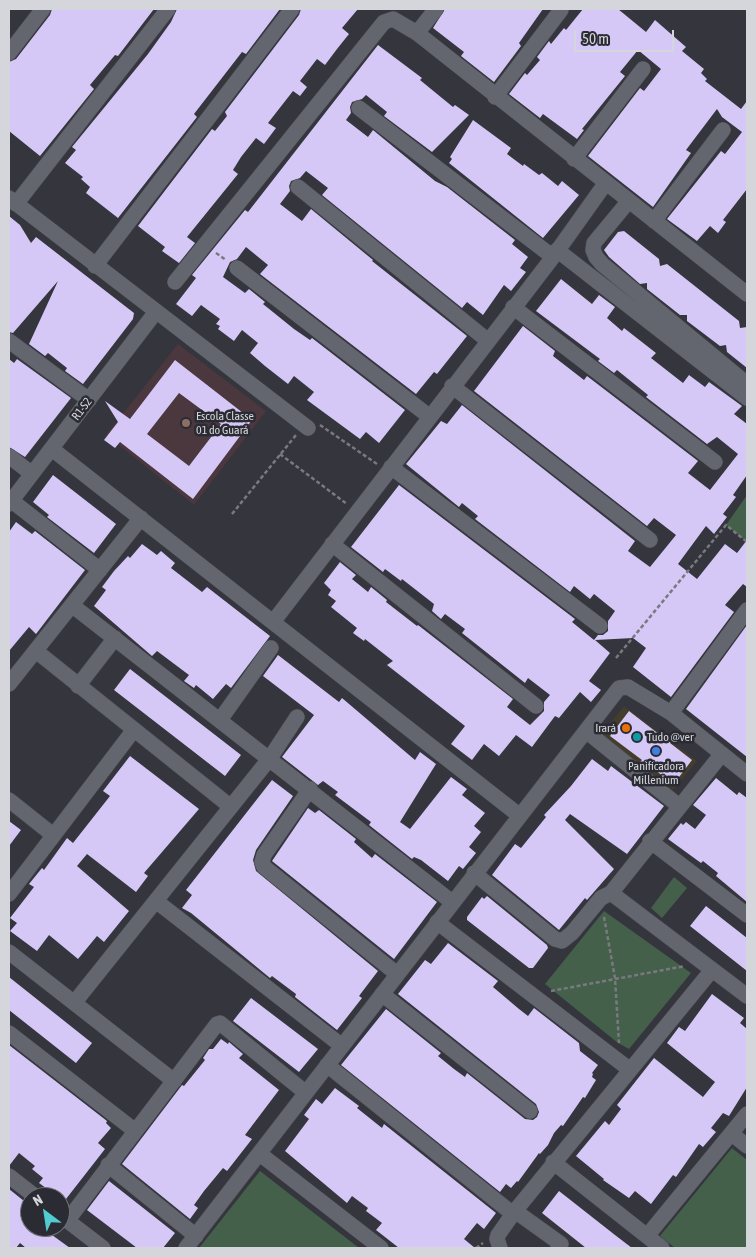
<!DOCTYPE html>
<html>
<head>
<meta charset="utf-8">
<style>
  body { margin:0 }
  #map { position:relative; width:756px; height:1257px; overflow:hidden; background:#34353d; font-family:"Asap Condensed",sans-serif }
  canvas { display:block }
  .frame { position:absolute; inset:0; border:10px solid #d5d6db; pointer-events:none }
  .north { position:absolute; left:20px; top:1187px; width:50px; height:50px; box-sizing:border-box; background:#2a2b33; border:1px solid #6e6f76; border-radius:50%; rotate:329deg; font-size:14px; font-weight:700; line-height:20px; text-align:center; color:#d5d6db }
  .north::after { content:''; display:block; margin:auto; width:18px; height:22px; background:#51ccd2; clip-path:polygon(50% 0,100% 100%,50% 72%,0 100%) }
  .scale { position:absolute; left:574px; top:30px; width:100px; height:22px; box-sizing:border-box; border:2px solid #d5d6db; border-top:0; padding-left:6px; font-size:15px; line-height:18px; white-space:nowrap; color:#d5d6db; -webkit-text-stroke:4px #2a2b33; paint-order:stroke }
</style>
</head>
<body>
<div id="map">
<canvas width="756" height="1257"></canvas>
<div class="frame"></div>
<div class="north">N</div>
<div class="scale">50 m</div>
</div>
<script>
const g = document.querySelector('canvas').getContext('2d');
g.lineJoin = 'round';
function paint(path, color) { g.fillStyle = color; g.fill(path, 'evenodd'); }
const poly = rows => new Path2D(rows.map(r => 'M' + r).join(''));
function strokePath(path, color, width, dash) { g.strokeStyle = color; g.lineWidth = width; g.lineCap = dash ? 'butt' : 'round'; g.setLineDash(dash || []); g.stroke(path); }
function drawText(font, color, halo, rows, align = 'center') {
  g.font = font + ' "Asap Condensed",sans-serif'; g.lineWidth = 5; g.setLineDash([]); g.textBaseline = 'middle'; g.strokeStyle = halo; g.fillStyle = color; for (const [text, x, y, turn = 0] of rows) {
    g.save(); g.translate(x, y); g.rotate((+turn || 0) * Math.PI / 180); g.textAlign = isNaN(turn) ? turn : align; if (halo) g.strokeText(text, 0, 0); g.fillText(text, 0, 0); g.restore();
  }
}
paint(poly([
  [624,706,697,761,673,790,600,735]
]), '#443d2b');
paint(poly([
  [178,344,266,411,194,505,106,435]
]), '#4b373e');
paint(poly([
  [747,495,747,542,726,525],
  [674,877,687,888,662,918,651,908],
  [604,911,691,973,629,1049,618,1043,545,984],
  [732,1148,747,1160,747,1248,675,1248,660,1236],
  [260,1171,359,1248,199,1248]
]), '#45604a');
paint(poly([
  [52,9,154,9,118,56,115,55,90,85,94,89,40,156,9,131,9,62,16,59,50,15],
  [177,9,280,9,246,54,242,52,194,114,197,117,118,218,86,193,90,187,81,179,83,177,65,163,76,150,72,147,148,54,171,22],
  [301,9,358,9,342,28,349,34,337,49,325,65,317,59,300,81,307,87,300,96,293,91,268,123,276,128,264,144,256,138,241,157,233,170,238,174,187,237,195,243,179,263,162,251,165,247,138,226,212,129,215,131,227,116,225,112,299,15],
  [445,9,543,9,519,43,521,46,494,82,461,56,464,52,433,28],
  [583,9,618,9,646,32,655,20,686,47,682,51,704,69,701,73,707,79,705,81,741,109,747,101,747,189,723,220,726,222,718,233,710,226,697,241,667,219,721,151,725,154,742,132,722,117,717,109,686,150,691,153,653,207,588,156,640,88,644,91,661,69,638,50,620,72,625,76,582,129,584,130,577,139,543,114,540,118,509,94,525,73,527,75,540,60,537,57,549,41,551,44,564,28,566,30],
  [378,45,422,78,420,80,453,107,455,105,469,115,432,152,384,116,387,112,366,95,362,99,352,102,350,107,351,113,346,120,368,137,373,130,435,181,447,187,515,240,512,244,528,257,520,268,526,272,511,291,504,285,483,315,467,302,462,308,322,195,328,188,306,171,300,178,291,181,289,186,290,191,280,204,302,221,311,209,373,260,372,261,467,336,437,374,434,372,416,394,260,274,268,265,246,247,237,259,230,262,223,277,245,293,249,289,265,302,263,304,294,329,310,340,312,338,405,410,379,443,366,432,360,439,307,400,314,392,294,376,288,384,265,366,250,353,258,343,242,330,234,341,218,329,220,326,216,324,220,319,201,305,192,316,176,304,196,278,192,275,245,210,248,212],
  [473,120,511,148,507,154,523,166,524,164,539,175,542,173,558,186,562,181,579,195,543,238,449,163,452,159,450,157],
  [9,216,20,225,31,243,36,237,134,313,133,319,83,384,65,371,67,368,48,353,45,356,29,344,58,281,13,333,9,332],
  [624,231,659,259,660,266,667,264,739,321,740,328,747,327,747,368,727,352,726,345,720,346,687,321,687,315,680,315,647,289,647,283,640,284,609,257,604,250,618,232],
  [561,279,592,304,599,295,615,307,607,318,622,331,624,328,656,353,651,358,683,383,689,375,705,387,709,382,742,406,734,414,747,424,747,475,733,495,736,497,723,514,727,517,714,534,706,526,678,564,697,579,725,544,737,553,747,540,747,587,743,584,725,605,734,612,671,697,633,667,646,648,633,638,595,640,610,653,589,681,601,690,591,702,580,692,559,718,555,716,532,747,516,735,499,756,484,744,472,760,451,744,465,726,387,665,393,661,365,639,364,641,353,633,357,628,331,607,336,601,328,595,331,590,324,583,340,562,341,563,356,575,352,579,368,592,371,587,387,600,386,602,417,626,418,625,513,699,507,707,530,725,544,711,544,702,550,695,528,678,525,683,462,633,465,629,445,614,441,619,432,611,434,604,402,579,401,581,385,569,383,572,351,547,399,485,575,619,572,622,594,640,598,635,603,635,608,631,608,621,615,611,594,594,590,599,574,586,570,592,475,519,478,516,462,503,459,507,406,464,441,421,447,424,462,405,635,541,628,551,650,567,676,535,654,518,647,526,474,391,523,326,555,351,553,356,584,380,587,376,698,461,688,473,710,490,738,454,717,437,707,444,646,397,648,395,617,370,614,373,598,361,600,359,536,311],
  [9,359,14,363,17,359,71,398,25,457,9,447],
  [175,360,252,420,193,499,120,442,115,448,104,440,118,422,105,401,130,419],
  [179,393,221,424,189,466,147,434],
  [53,475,116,524,94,553,47,517,49,515,33,502],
  [16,522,32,534,35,531,85,570,36,634,29,627,9,651,9,532],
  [142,544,157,555,161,551,175,563,171,568,202,592,207,587,270,636,231,688,226,684,213,699,196,685,194,688,184,681,189,675,157,651,152,656,94,606,106,590,102,587,114,571,128,556,130,558],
  [747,625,747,757,686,709],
  [278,655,339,702,342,698,415,760,420,752,436,764,400,822,410,829,451,777,467,789,462,795,485,813,474,826,481,832,469,847,476,853,463,869,459,866,448,881,421,860,414,857,412,859,369,825,371,822,335,795,338,792,323,781,318,785,282,757,314,715,263,676],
  [130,669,241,755,225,776,114,690],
  [629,711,660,735,662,733,672,741,670,743,692,760,673,785,652,767,650,770,640,762,642,760,610,736],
  [130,756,199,809,144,873,148,876,136,892,87,854,77,866,129,911,104,942,97,936,78,959,49,935,37,951,10,931,17,923,10,918,34,887,29,884,42,868,44,870,67,838,73,843,110,796,103,791],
  [592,759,608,771,611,766,664,806,627,854,570,814,565,820,614,869,587,900,585,898,559,930,492,875,515,844,521,848,546,817,544,815,571,786],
  [716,778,737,795,739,792,747,798,747,902,716,876,718,873,703,861,701,863,668,839,681,823,683,825,686,822,695,829,706,815,693,805],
  [272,780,293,796,256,850,253,860,256,871,378,971,359,996,362,998,337,1030,295,997,296,994,272,976,270,978,191,913,182,908,192,895,186,890],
  [308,808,315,813,319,810,356,839,354,842,372,858,375,854,437,902,394,959,272,861],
  [9,821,21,830,9,846],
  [487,896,547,945,548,948,533,968,529,968,467,920,467,917,482,897,484,899],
  [706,906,747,938,747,971,690,926],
  [448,943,498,981,493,987,519,1009,528,1016,534,1008,579,1043,580,1051,598,1065,592,1073,593,1074,592,1077,596,1080,585,1098,583,1097,563,1126,561,1125,554,1133,548,1145,540,1154,539,1153,518,1182,517,1181,511,1188,506,1184,500,1192,341,1065,386,1009,441,1053,438,1056,454,1069,465,1077,467,1073,525,1119,533,1120,537,1117,539,1112,536,1104,398,994,425,960,431,964],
  [9,977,92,1043,76,1063,9,1010],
  [712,994,744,1018,740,1023,747,1029,747,1087,729,1116,723,1113,711,1128,716,1132,703,1147,699,1144,676,1177,673,1175,651,1204,635,1191,629,1198,603,1180,604,1179,576,1156,605,1121,609,1125,621,1109,617,1105,654,1058,703,1097,715,1082,667,1043,679,1027,685,1031],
  [251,998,318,1049,299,1072,233,1021],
  [221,1039,228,1044,229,1042,243,1054,239,1058,279,1090,245,1135,252,1139,227,1171,223,1168,204,1191,194,1205,198,1208,190,1219,122,1164,182,1085,184,1086,205,1060,203,1058,209,1049,213,1049],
  [9,1045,107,1121,106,1123,111,1128,98,1143,105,1149,66,1199,61,1199,39,1183,43,1178,32,1169,35,1166,19,1153,9,1166],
  [335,1088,359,1106,357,1108,382,1128,384,1124,496,1213,484,1229,477,1223,464,1239,475,1248,399,1248,376,1230,382,1223,366,1211,368,1208,352,1196,347,1203,285,1151,309,1119,304,1115,316,1099,322,1104],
  [109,1181,175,1233,163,1248,137,1248,87,1210],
  [9,1189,29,1205,24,1210,30,1214,30,1227,41,1227,70,1248,26,1248,20,1243,16,1248,9,1248],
  [559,1191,615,1235,632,1248,586,1248,542,1213]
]), '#d5c7f6');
const minor = poly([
  [417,33,436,9],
  [9,53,43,9],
  [495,97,561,10],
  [359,108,553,257],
  [574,159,643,69],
  [298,187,487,340],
  [9,198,308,428],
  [628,202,594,243,593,250,596,257,602,264,747,384],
  [16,204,168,9],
  [654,221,723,130],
  [557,250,747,398],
  [95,266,292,9],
  [237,268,430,417],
  [175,282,384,22,393,19,417,33,747,294],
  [513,307,715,462],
  [9,341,89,400],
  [452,386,650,540],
  [52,449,520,816],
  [9,456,32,474],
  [391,467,600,626],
  [12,501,100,570],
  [9,504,155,313],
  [332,544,536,706],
  [73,606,452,902],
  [273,622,553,257,605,184],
  [36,651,231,807],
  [9,684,141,518],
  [78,686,115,638],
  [671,713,747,610],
  [220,720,271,648],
  [586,731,679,806],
  [310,789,264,855,262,862,264,867,397,974],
  [9,800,53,835],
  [650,841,747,915],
  [474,873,555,939,562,941,572,933,601,898,611,893,721,755],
  [611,893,747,996],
  [9,894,133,731],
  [156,901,342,1046],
  [437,922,629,1069],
  [9,952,174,1081],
  [382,994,530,1111],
  [74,1003,270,758,297,717],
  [9,1033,134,1130],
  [327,1065,513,1214],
  [732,1134,747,1146],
  [260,1154,381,1248],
  [553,1162,662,1248],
  [108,1165,196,1236],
  [9,1176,36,1197],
  [515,1211,561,1244,558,1248],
  [60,1215,103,1248],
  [67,1221,217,1024,220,1023,306,1093],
  [647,1236,747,1114],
  [186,1248,619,688,628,687,671,713,747,774],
  [500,1248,497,1239,498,1235,515,1211,712,970]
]);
strokePath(minor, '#505157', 16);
strokePath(poly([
  [216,253,226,260],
  [320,425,377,464],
  [280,454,347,504],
  [232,514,296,435],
  [616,658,726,525,747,542],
  [604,917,615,978,619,1043],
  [551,991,685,966],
  [476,1248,483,1243]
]), '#797a80', 2.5, [4, 2.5]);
strokePath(minor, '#64666f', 15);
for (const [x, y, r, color] of [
  [186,423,5,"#8d6e63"],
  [626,728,5,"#e8710a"],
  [637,737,5,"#0f9aa8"],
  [656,751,5,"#3f7fe0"]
]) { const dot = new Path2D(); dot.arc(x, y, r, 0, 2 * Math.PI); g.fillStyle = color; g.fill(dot); strokePath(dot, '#2a2b33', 2); }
drawText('12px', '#d5d6db', '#2a2b33', [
  ["R1-S2",82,409,-53]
]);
drawText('12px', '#d5d6db', '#2a2b33', [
  ["Escola Classe",196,416],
  ["01 do Guará",196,430],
  ["Irará",616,728,"right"],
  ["Tudo @ver",647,737],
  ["Panificadora",656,766,"center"],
  ["Millenium",656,780,"center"]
], 'left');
</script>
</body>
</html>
